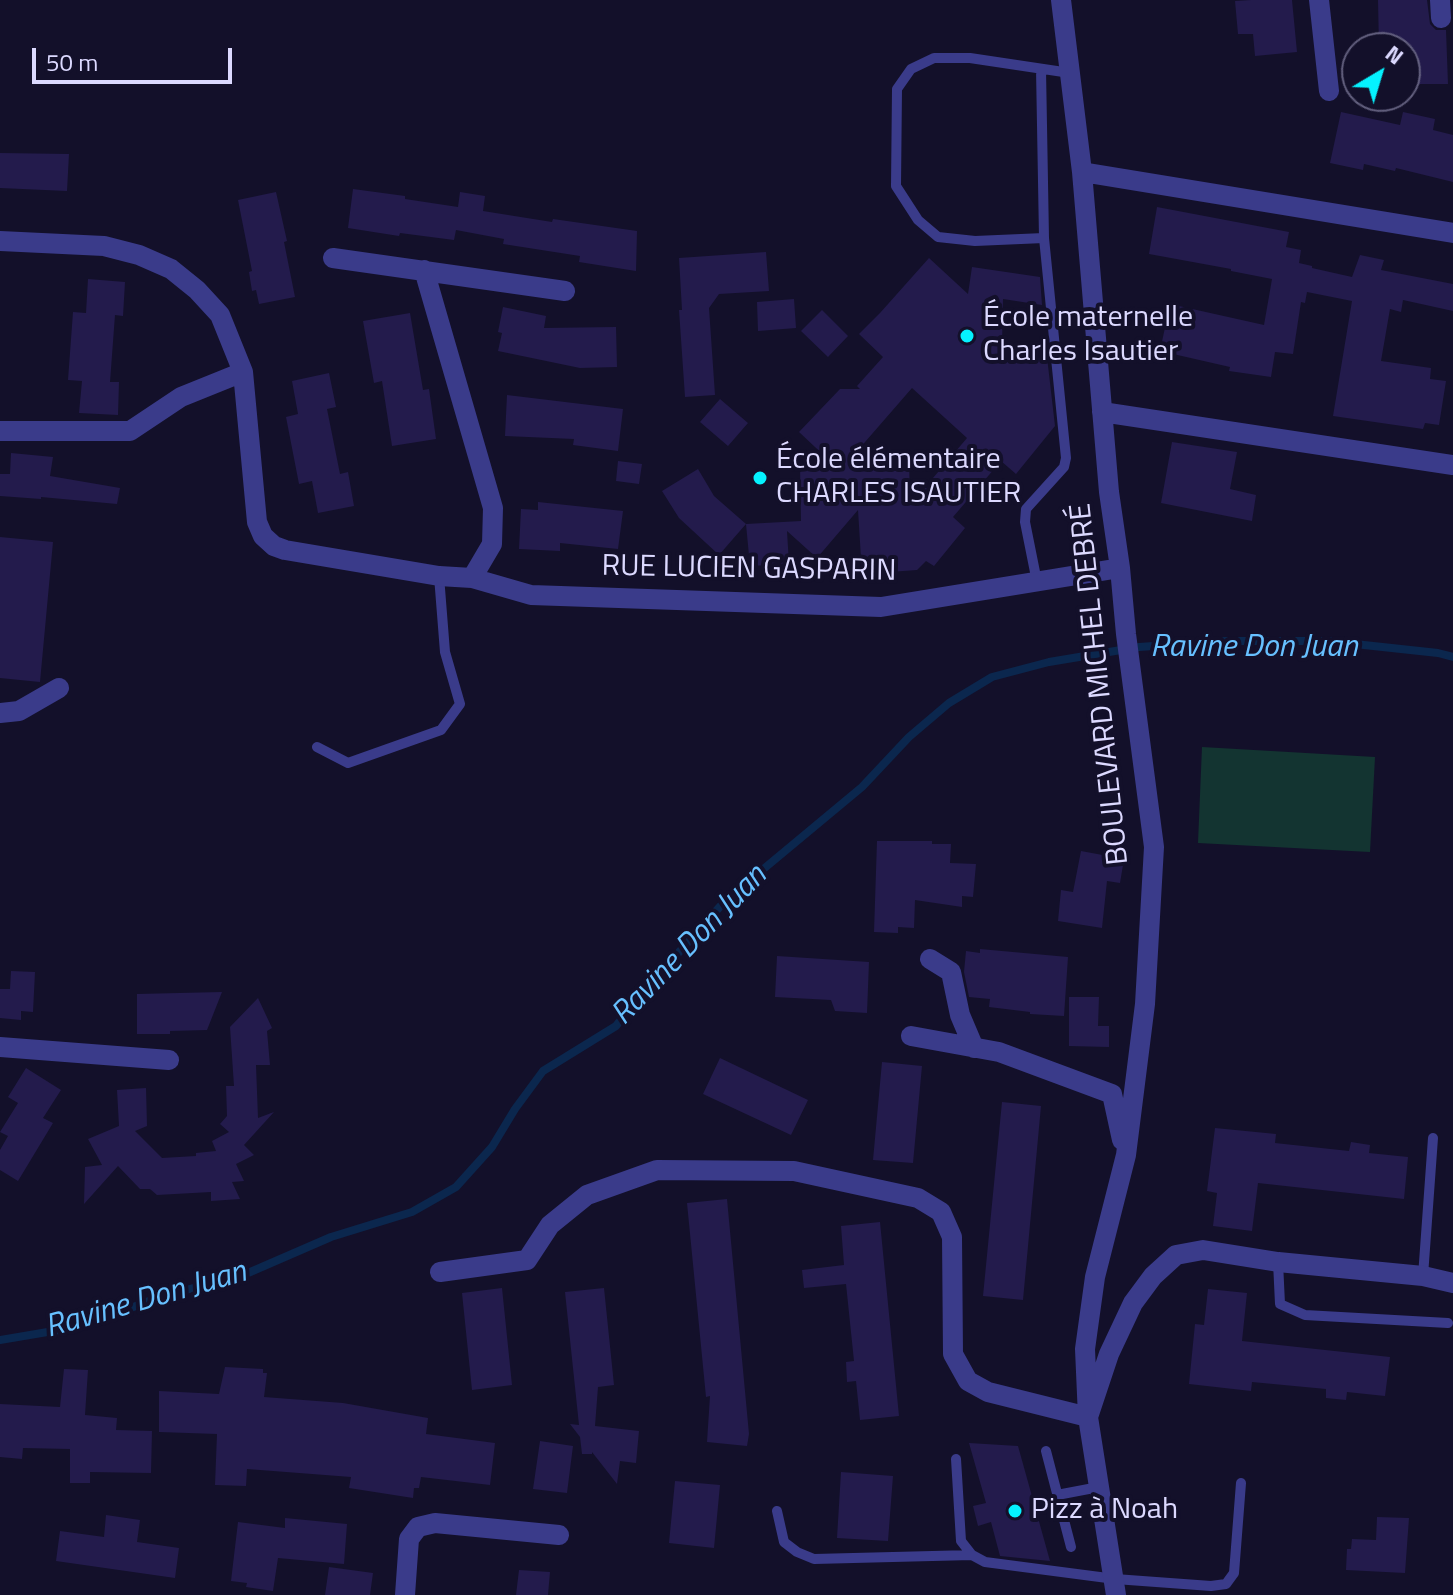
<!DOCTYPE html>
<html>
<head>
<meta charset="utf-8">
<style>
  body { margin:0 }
  #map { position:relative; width:1453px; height:1595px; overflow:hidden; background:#13102a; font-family:"Titillium Web",sans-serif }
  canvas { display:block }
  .north { position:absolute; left:1341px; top:32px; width:80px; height:80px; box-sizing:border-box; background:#13102a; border:2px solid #63607f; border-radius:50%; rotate:38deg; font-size:22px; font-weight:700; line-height:32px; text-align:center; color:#dcd9ff }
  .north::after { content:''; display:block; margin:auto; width:28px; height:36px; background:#05f2ff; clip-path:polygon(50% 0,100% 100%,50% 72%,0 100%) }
  .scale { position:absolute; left:32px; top:48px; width:200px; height:36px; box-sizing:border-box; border:4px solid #dcd9ff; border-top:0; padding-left:10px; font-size:24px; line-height:28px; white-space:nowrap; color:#dcd9ff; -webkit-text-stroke:6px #13102a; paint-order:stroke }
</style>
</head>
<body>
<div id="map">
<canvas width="1453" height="1595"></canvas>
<div class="north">N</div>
<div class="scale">50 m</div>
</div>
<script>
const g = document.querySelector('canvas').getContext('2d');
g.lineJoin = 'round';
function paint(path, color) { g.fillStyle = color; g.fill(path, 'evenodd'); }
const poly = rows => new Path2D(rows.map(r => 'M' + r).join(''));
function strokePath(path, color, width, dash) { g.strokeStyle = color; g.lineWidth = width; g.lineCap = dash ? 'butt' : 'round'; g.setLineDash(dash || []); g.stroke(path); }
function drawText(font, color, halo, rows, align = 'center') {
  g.font = font + ' "Titillium Web",sans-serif'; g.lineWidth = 8; g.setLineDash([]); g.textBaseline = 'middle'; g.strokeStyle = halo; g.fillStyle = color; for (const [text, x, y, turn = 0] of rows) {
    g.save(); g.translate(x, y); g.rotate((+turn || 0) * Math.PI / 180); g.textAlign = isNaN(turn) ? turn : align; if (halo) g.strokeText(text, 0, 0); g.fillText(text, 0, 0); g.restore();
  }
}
paint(poly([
  [1202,747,1375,757,1370,852,1198,843]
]), '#133431');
strokePath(poly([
  [0,1340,83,1326,157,1298,248,1273,331,1237,412,1212,456,1187,492,1147,515,1109,543,1071,616,1026,636,1000,725,901,862,787,909,737,949,703,992,677,1049,662,1139,647,1226,641,1327,641,1438,653,1453,657]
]), '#0b274e', 8);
paint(poly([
  [1251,0,1292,0,1297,52,1255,56,1253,34,1238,34,1235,1],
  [1378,0,1427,0,1430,24,1436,30,1446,30,1448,84,1405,84,1405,48,1379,48],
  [1341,112,1400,125,1403,112,1435,119,1433,130,1453,135,1453,182,1396,168,1395,171,1364,164,1363,170,1330,163],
  [0,153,69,154,67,191,0,188],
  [353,189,405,196,405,199,458,207,460,192,485,196,483,211,552,222,553,219,637,231,636,271,579,262,580,256,503,244,504,239,456,230,454,240,400,233,399,236,348,228],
  [276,192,287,241,284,242,295,297,259,304,256,290,252,291,249,272,252,271,238,200],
  [1157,207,1289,232,1286,247,1301,250,1299,263,1312,266,1312,268,1352,277,1360,255,1384,260,1381,270,1453,284,1453,311,1403,300,1401,312,1390,309,1381,361,1431,368,1430,379,1446,381,1439,425,1425,423,1423,429,1333,416,1352,301,1307,292,1305,303,1301,302,1293,354,1275,352,1271,377,1229,371,1230,367,1160,351,1170,304,1264,325,1272,279,1231,271,1231,269,1149,254],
  [766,252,769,291,719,294,709,308,715,395,685,397,679,310,682,310,679,258],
  [929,258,968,294,972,267,1040,277,1042,305,1003,299,1002,344,1018,361,1047,357,1055,426,1016,474,1001,461,953,517,965,528,934,566,926,561,917,570,862,574,858,510,817,558,787,531,789,564,750,566,746,524,801,521,800,464,831,462,799,432,840,389,860,389,857,386,883,357,859,334,880,313],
  [912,388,967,438,910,505,909,457,852,457],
  [88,279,125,282,123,316,115,315,110,382,119,382,118,415,79,413,82,381,68,380,73,312,86,313],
  [794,299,796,328,758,331,757,302],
  [503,307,546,316,544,328,616,327,617,367,580,368,498,351,502,333,498,332],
  [822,310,848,336,828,357,801,331],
  [410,313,423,390,429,389,436,439,392,446,382,381,374,383,363,321],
  [329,373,336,407,327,409,340,474,348,472,354,506,318,513,312,481,299,484,286,417,298,414,292,381],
  [507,395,623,409,618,451,573,445,574,439,505,436],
  [720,399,748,423,728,446,700,422],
  [1172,442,1237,452,1230,489,1256,495,1252,521,1161,503],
  [11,453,53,457,50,476,120,488,117,504,41,497,41,499,0,496,0,474,10,474],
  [618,461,642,464,639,484,616,481],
  [698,469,714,496,746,524,719,555,679,518,662,491],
  [538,502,623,511,618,549,560,543,560,551,519,549,521,509,538,510],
  [0,537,53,542,40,682,0,678],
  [877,841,932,841,932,844,951,844,950,863,976,864,973,897,962,896,962,907,915,900,914,928,898,927,898,933,874,932],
  [1081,851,1124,859,1120,883,1107,881,1102,928,1058,921,1061,890,1073,892],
  [980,949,1068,957,1064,1016,1030,1014,1030,1012,989,1007,990,999,969,997,964,972,966,951,980,953],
  [777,956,869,962,867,1013,835,1011,831,1000,775,997],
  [11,971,35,972,33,1012,21,1011,21,1020,0,1018,0,989,10,989],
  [222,992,207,1030,170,1031,170,1034,137,1034,137,994],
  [1069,997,1099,997,1098,1026,1109,1026,1109,1047,1069,1046],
  [258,998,272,1028,267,1031,270,1065,256,1065,258,1118,274,1112,244,1145,254,1155,236,1164,244,1181,232,1182,240,1199,211,1201,211,1192,157,1195,150,1189,140,1189,118,1166,84,1204,85,1167,102,1165,88,1139,119,1126,117,1090,146,1088,147,1126,135,1131,162,1158,196,1156,196,1153,216,1151,212,1141,229,1132,220,1124,227,1116,226,1086,234,1086,230,1027],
  [720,1058,808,1100,791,1135,703,1094],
  [882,1062,922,1066,913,1163,873,1160],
  [26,1068,61,1090,43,1118,53,1123,18,1181,0,1170,0,1150,8,1136,0,1132,18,1103,8,1097],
  [1002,1102,1041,1106,1023,1300,983,1296],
  [1215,1128,1276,1134,1275,1143,1349,1151,1351,1142,1370,1145,1369,1153,1408,1157,1404,1199,1258,1183,1252,1231,1213,1226,1217,1193,1207,1191],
  [727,1199,749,1434,747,1446,707,1442,710,1396,706,1397,687,1203],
  [880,1222,899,1416,860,1420,856,1381,847,1382,846,1362,854,1361,846,1284,804,1288,802,1270,844,1265,841,1226],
  [502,1288,512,1385,472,1390,462,1293],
  [604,1288,614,1385,598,1387,595,1426,639,1431,636,1463,620,1461,617,1484,592,1452,592,1454,582,1454,580,1437,570,1424,579,1425,565,1292],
  [1208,1289,1247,1293,1242,1341,1390,1357,1385,1396,1347,1392,1346,1400,1326,1398,1326,1389,1252,1382,1251,1391,1189,1384,1195,1324,1204,1325],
  [225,1367,263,1369,263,1373,267,1373,264,1397,343,1403,428,1418,426,1434,495,1443,490,1485,421,1477,419,1488,414,1488,413,1498,349,1488,351,1477,247,1469,246,1486,215,1485,217,1434,159,1432,159,1391,219,1394],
  [64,1369,88,1370,85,1415,117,1418,116,1430,152,1431,151,1473,90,1472,90,1483,70,1483,70,1449,23,1448,22,1459,0,1457,0,1404,60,1407],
  [540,1441,573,1446,567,1493,533,1489],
  [969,1443,1018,1446,1050,1561,1000,1556,991,1522,978,1526,973,1506,986,1503],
  [841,1472,893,1476,888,1541,837,1538],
  [675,1481,720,1485,714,1548,669,1543],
  [106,1515,140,1520,137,1542,179,1548,175,1578,56,1561,60,1531,104,1537],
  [1377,1517,1409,1518,1405,1573,1346,1570,1347,1549,1351,1549,1352,1539,1376,1540],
  [285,1518,347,1524,344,1564,278,1558,273,1591,246,1587,247,1583,231,1581,238,1522,285,1528],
  [329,1567,373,1573,370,1595,325,1595],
  [519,1570,550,1572,548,1595,516,1595]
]), '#231b4c');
strokePath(poly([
  [1041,69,1044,238],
  [1037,582,1025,522,1026,509,1064,467,1066,458,1044,238,975,241,938,237,918,220,896,186,897,89,911,69,934,58,970,58,1070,73],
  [317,747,348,763,441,730,460,704,445,652,439,576],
  [1278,1262,1280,1304,1305,1315,1448,1323],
  [1423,1276,1433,1138],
  [1046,1451,1071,1547],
  [956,1459,961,1541,972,1555,985,1562,1115,1579,1211,1586,1226,1584,1234,1573,1241,1483],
  [1057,1495,1099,1487],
  [777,1511,784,1542,797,1552,814,1559,972,1555]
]), '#3a3b8a', 10);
strokePath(poly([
  [1061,0,1082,172,1109,492,1120,568,1126,634,1154,847,1145,1004,1126,1155,1095,1277,1085,1349,1088,1417,1116,1595],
  [1319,0,1329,91],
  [1440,0,1441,18],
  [1082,172,1453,233],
  [0,241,104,246,139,255,171,269,197,290,220,315,243,372,257,522,263,536,274,546,285,550,439,576,472,578,531,595,881,607,1120,568],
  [333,258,565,291],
  [424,270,493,508,492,544,472,578],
  [1102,412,1453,465],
  [0,431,130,431,181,397,243,372],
  [0,713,19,711,59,688],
  [930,959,951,972,960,1015,974,1048],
  [911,1036,999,1052,1112,1094,1122,1140],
  [0,1047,169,1060],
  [440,1272,527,1260,550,1225,587,1195,657,1170,794,1171,918,1198,941,1212,952,1237,953,1354,968,1381,988,1392,1088,1417,1109,1354,1133,1303,1153,1276,1176,1255,1203,1250,1278,1262,1423,1276,1453,1283],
  [405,1595,409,1539,418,1527,435,1523,559,1535]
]), '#3a3b8a', 20);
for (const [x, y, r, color] of [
  [967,336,8,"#05f2ff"],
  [760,478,8,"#05f2ff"],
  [1015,1511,8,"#05f2ff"]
]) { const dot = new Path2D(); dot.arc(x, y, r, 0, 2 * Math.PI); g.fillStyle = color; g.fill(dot); strokePath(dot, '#13102a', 3); }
drawText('30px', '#dcd9ff', '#13102a', [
  ["École maternelle",983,319],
  ["Charles Isautier",983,353],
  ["École élémentaire",776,461],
  ["CHARLES ISAUTIER",776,495],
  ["Pizz à Noah",1031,1511]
], 'left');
drawText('30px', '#dcd9ff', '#13102a', [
  ["RUE LUCIEN GASPARIN",749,570,1],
  ["BOULEVARD MICHEL DEBRÉ",1101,684,-96]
]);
drawText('italic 32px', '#67c0ff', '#13102a', [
  ["Ravine Don Juan",1254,648],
  ["Ravine Don Juan",690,946,-46],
  ["Ravine Don Juan",146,1301,-16]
]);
</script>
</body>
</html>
